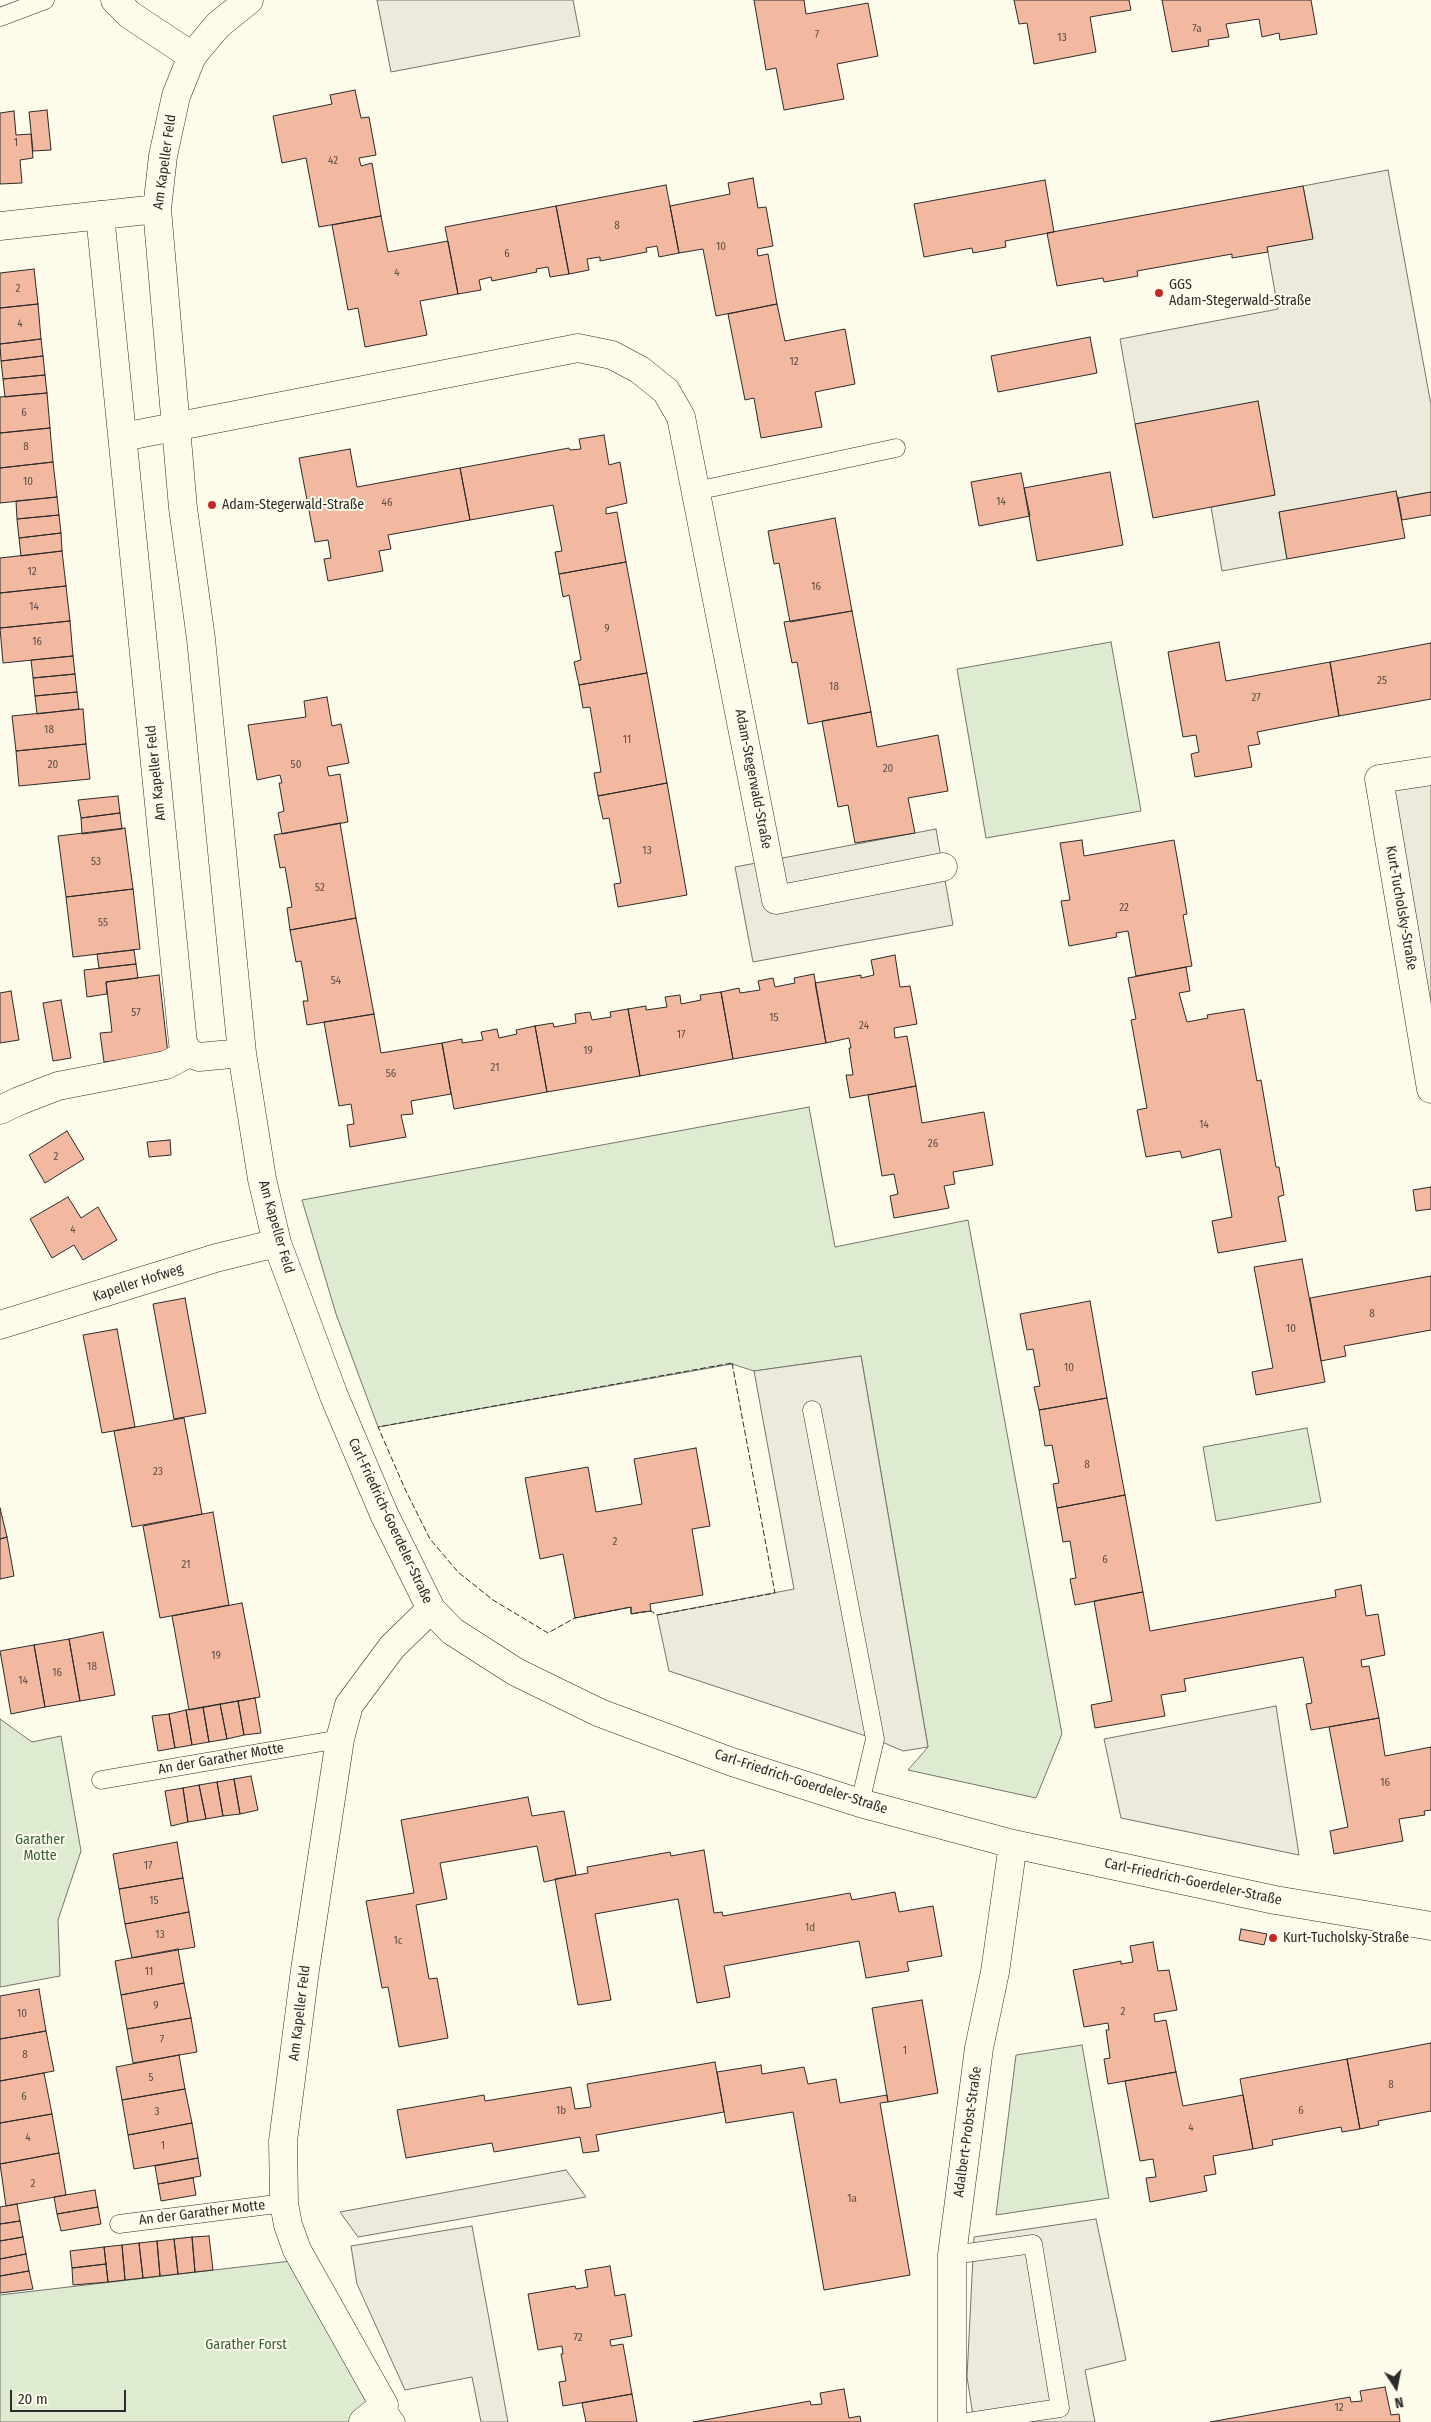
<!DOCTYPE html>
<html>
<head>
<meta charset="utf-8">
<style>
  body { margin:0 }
  #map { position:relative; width:1431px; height:2422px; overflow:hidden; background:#fdfbea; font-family:"Fira Sans Condensed",sans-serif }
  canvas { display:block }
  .north { position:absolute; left:1371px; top:2362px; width:50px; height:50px; -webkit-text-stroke:4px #fdfbea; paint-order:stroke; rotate:169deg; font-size:14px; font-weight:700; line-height:20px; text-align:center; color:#2b2b2b }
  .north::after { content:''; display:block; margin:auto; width:18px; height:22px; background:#2b2b2b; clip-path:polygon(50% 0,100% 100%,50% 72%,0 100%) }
  .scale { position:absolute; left:10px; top:2390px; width:116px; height:22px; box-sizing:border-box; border:2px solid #2b2b2b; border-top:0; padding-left:6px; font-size:15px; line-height:18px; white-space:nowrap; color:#2b2b2b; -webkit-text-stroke:4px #fdfbea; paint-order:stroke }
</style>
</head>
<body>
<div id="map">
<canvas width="1431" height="2422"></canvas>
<div class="north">N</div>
<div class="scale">20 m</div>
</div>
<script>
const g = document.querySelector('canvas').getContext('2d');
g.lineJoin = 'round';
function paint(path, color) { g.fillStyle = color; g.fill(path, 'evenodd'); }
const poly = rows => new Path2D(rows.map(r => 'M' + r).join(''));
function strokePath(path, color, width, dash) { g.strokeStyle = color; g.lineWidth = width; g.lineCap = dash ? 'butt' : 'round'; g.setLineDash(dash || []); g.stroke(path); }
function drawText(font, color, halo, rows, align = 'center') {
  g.font = font + ' "Fira Sans Condensed",sans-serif'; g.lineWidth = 4; g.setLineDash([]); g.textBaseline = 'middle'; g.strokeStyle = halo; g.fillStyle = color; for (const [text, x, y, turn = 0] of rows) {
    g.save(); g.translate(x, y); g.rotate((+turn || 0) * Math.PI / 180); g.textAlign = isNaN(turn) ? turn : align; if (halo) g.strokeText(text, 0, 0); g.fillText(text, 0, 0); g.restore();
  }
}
const green = poly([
  [1111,642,1141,811,986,838,957,669,1111,642],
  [809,1107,835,1247,968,1220,1062,1734,1036,1798,908,1770,928,1747,861,1356,754,1371,732,1364,378,1427,336,1314,302,1200,809,1107],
  [1307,1428,1321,1502,1216,1521,1203,1447,1307,1428],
  [0,1719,32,1742,61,1736,81,1851,58,1920,60,1976,0,1987,0,1719],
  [1082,2045,1109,2198,996,2215,1016,2055,1082,2045],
  [291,2261,388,2422,0,2422,0,2295,291,2261]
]);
paint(green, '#deebd1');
strokePath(green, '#74746e', 1);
const parking = poly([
  [377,0,573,0,580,36,391,72,377,0],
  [1388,170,1431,405,1431,492,1398,498,1396,492,1279,512,1287,559,1222,571,1211,507,1275,495,1258,402,1135,424,1120,339,1278,309,1267,247,1313,238,1303,186,1388,170],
  [1431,771,1431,1089,1379,779,1431,771],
  [936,829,953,925,753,962,735,867,936,829],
  [861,1356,928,1747,903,1751,875,1739,669,1671,657,1615,794,1589,754,1371,861,1356],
  [1276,1706,1299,1855,1121,1818,1104,1739,1276,1706],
  [566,2170,586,2197,358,2237,340,2212,566,2170],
  [1096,2219,1126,2360,1085,2370,1095,2422,974,2422,967,2377,974,2237,1096,2219],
  [472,2226,508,2422,481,2422,472,2377,405,2390,357,2284,351,2246,472,2226]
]);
paint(parking, '#eceadb');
strokePath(parking, '#74746e', 1);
const building = poly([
  [754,0,804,0,806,14,868,3,878,56,837,64,844,99,784,110,776,68,766,70,754,0],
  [1014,0,1129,0,1131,10,1090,17,1096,52,1034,64,1027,23,1019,24,1014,0],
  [1162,0,1311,0,1317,34,1280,40,1279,33,1262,37,1259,19,1226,24,1229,37,1208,40,1209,46,1172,52,1162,0],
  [355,90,361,118,369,117,376,155,359,158,361,166,372,163,381,216,319,227,306,158,282,163,273,116,332,104,330,95,355,90],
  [47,110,51,150,33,151,29,112,47,110],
  [14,111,16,135,31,134,33,158,20,160,22,183,0,184,0,113,14,111],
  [753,178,758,208,766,207,773,246,757,249,758,256,768,254,777,304,716,316,703,249,679,253,670,206,730,194,728,183,753,178],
  [1045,180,1054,232,1005,241,1006,247,973,253,972,248,924,257,914,204,1045,180],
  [666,185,679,253,659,257,657,246,646,248,647,252,600,261,600,257,587,259,589,270,569,274,556,206,666,185],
  [1303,186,1313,239,1267,247,1268,252,1232,258,1232,254,1137,271,1138,276,1104,282,1103,278,1057,286,1047,233,1303,186],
  [556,206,569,274,550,277,548,267,536,269,537,272,492,281,491,277,479,280,481,290,458,294,445,227,556,206],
  [381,216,388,252,448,241,458,294,420,301,427,335,365,347,358,308,348,310,332,225,381,216],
  [34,269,38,304,0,308,0,273,34,269],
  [38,304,41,339,0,344,0,308,38,304],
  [777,304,785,341,845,329,855,384,815,392,822,427,761,438,754,398,745,400,728,314,777,304],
  [1090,337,1097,373,998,392,991,356,1090,337],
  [41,339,43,356,1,361,0,344,41,339],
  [43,356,45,375,3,379,1,361,43,356],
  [45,375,47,393,5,397,3,379,45,375],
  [47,393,50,428,0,433,0,397,47,393],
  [1258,401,1275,495,1153,518,1135,424,1258,401],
  [50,428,53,462,0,468,0,433,50,428],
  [604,435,609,465,620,462,627,503,606,508,606,514,617,512,626,562,559,574,555,552,562,551,553,505,470,520,460,468,569,448,570,450,581,449,579,439,604,435],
  [350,449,357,487,460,468,470,520,388,535,391,549,379,551,383,571,328,581,324,559,331,558,328,540,315,542,299,458,350,449],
  [53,462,57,497,0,503,0,468,53,462],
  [1110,472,1123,545,1037,561,1024,488,1110,472],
  [1021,473,1030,516,979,526,971,482,1021,473],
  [1396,491,1405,538,1287,559,1279,512,1396,491],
  [1431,492,1431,515,1402,520,1398,498,1431,492],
  [57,497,59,515,17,519,16,501,57,497],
  [59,515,61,533,19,538,17,519,59,515],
  [835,518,852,611,790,622,779,563,774,564,768,531,835,518],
  [61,533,62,551,21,556,19,538,61,533],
  [62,551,66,586,0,593,0,558,62,551],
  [626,562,647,673,579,685,574,662,581,660,569,595,563,597,559,574,626,562],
  [66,586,70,621,0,628,0,593,66,586],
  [852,611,871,712,808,724,797,662,792,663,784,622,852,611],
  [70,621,73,656,3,663,0,628,70,621],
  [1219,642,1226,681,1330,662,1339,716,1257,732,1260,744,1248,746,1252,767,1195,777,1191,754,1199,752,1196,735,1183,737,1168,652,1219,642],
  [1431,643,1431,699,1339,716,1330,662,1431,643],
  [73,656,75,674,33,678,31,660,73,656],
  [647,673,667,783,598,796,594,773,601,772,590,707,583,708,579,685,647,673],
  [75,674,77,692,35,696,33,678,75,674],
  [77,692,79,709,37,714,35,696,77,692],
  [327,697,332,726,341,724,349,763,327,767,329,776,340,774,348,822,282,834,278,813,284,811,279,783,282,783,280,775,257,780,248,725,306,717,304,701,327,697],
  [83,709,86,744,16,751,12,716,83,709],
  [871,712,877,747,938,735,948,791,908,798,915,833,855,843,848,805,838,807,822,721,871,712],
  [86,744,90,779,19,786,16,751,86,744],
  [667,783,687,895,618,907,614,884,621,883,609,818,603,819,598,796,667,783],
  [118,796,120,813,81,818,78,800,118,796],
  [120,813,122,829,82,834,81,818,120,813],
  [340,823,356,918,290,930,287,908,292,907,285,867,280,868,274,835,340,823],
  [125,828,133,889,66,897,58,836,125,828],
  [1082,840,1084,856,1174,840,1187,914,1183,915,1192,966,1136,976,1128,931,1116,933,1117,937,1069,946,1061,901,1070,900,1060,843,1082,840],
  [133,889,140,949,73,957,66,897,133,889],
  [356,918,374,1014,307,1025,303,1001,308,1001,301,961,296,962,290,930,356,918],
  [134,950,136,964,99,968,97,954,134,950],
  [895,955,900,987,910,986,917,1024,894,1028,895,1038,907,1036,916,1086,850,1098,846,1075,853,1075,849,1048,851,1048,849,1038,826,1043,815,983,861,975,861,978,874,975,871,960,895,955],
  [136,964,138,978,106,982,107,994,87,997,84,970,136,964],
  [1186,967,1190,991,1179,993,1187,1022,1208,1018,1207,1015,1244,1009,1257,1081,1261,1080,1276,1167,1279,1167,1284,1195,1278,1197,1286,1241,1218,1253,1212,1221,1232,1217,1220,1149,1182,1158,1180,1151,1146,1157,1137,1110,1147,1108,1131,1020,1136,1019,1128,978,1186,967],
  [814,974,826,1043,733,1059,721,992,739,988,740,993,760,990,758,981,773,978,775,987,795,983,794,978,814,974],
  [159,975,168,1054,104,1062,100,1033,112,1032,106,982,159,975],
  [11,991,19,1040,0,1043,0,993,11,991],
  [721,992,733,1059,640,1076,628,1009,646,1006,646,1010,667,1007,665,997,680,995,681,1004,701,1000,700,995,721,992],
  [61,1000,71,1058,53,1061,43,1003,61,1000],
  [628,1009,640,1076,547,1092,535,1026,553,1023,554,1027,576,1023,575,1014,590,1012,592,1020,611,1017,610,1012,628,1009],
  [374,1014,381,1053,442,1043,451,1094,411,1101,413,1114,401,1115,406,1137,350,1147,347,1125,354,1124,351,1104,339,1106,324,1022,374,1014],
  [535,1026,547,1092,454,1109,442,1043,462,1039,462,1043,483,1040,481,1032,497,1029,499,1038,517,1034,516,1030,535,1026],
  [916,1086,922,1123,984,1112,993,1165,953,1172,955,1184,944,1186,949,1208,894,1218,890,1196,898,1194,894,1174,882,1176,868,1095,916,1086],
  [67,1131,84,1159,45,1183,29,1155,67,1131],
  [170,1140,171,1155,149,1157,147,1142,170,1140],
  [1431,1187,1431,1209,1416,1211,1413,1190,1431,1187],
  [68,1197,81,1218,98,1207,117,1240,83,1260,74,1245,52,1258,30,1219,68,1197],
  [1302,1259,1325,1382,1256,1395,1252,1372,1273,1368,1254,1267,1302,1259],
  [1431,1276,1431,1330,1344,1346,1346,1356,1321,1361,1310,1298,1431,1276],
  [185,1298,206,1413,174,1419,153,1304,185,1298],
  [1090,1301,1107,1398,1039,1410,1034,1387,1040,1386,1033,1349,1027,1350,1020,1314,1090,1301],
  [117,1329,135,1427,102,1433,83,1335,117,1329],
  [1107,1398,1125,1495,1057,1508,1053,1484,1059,1483,1052,1445,1045,1446,1039,1410,1107,1398],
  [184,1418,202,1514,132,1527,114,1431,184,1418],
  [696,1448,710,1526,692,1529,703,1595,650,1604,651,1611,642,1612,631,1614,631,1607,575,1618,563,1554,540,1559,525,1478,588,1467,596,1512,642,1504,634,1459,696,1448],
  [1125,1495,1143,1592,1075,1605,1070,1579,1076,1578,1070,1541,1063,1542,1057,1508,1125,1495],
  [0,1508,7,1537,0,1539,0,1508],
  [213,1512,229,1605,160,1618,143,1526,213,1512],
  [7,1537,14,1576,0,1579,0,1539,7,1537],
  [1361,1585,1366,1616,1378,1614,1385,1655,1361,1660,1362,1667,1369,1666,1379,1718,1311,1730,1306,1704,1312,1703,1303,1657,1184,1679,1186,1691,1161,1695,1165,1716,1095,1728,1091,1705,1112,1701,1094,1601,1143,1592,1150,1631,1336,1597,1335,1590,1361,1585],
  [242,1603,260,1697,189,1710,172,1616,242,1603],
  [103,1632,115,1695,80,1701,69,1639,103,1632],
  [69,1639,80,1701,45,1707,34,1645,69,1639],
  [34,1645,45,1707,11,1714,0,1651,34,1645],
  [255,1698,261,1733,244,1735,238,1701,255,1698],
  [238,1701,244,1735,227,1739,220,1704,238,1701],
  [220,1704,227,1739,209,1742,203,1707,220,1704],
  [203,1707,209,1742,192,1745,186,1710,203,1707],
  [186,1710,192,1745,175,1748,169,1714,186,1710],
  [169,1714,175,1748,158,1751,152,1716,169,1714],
  [1379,1718,1385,1756,1431,1747,1431,1810,1424,1811,1425,1815,1399,1819,1403,1841,1334,1854,1330,1831,1348,1827,1329,1727,1379,1718],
  [251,1776,258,1810,240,1814,234,1779,251,1776],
  [234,1779,240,1814,223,1816,217,1782,234,1779],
  [217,1782,223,1816,206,1819,199,1785,217,1782],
  [199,1785,206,1819,188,1822,183,1788,199,1785],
  [183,1788,188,1822,171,1826,165,1791,183,1788],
  [528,1797,532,1816,564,1811,576,1875,544,1882,537,1846,440,1863,447,1899,416,1905,429,1979,437,1978,448,2038,399,2047,388,1987,382,1988,366,1901,414,1893,401,1820,528,1797],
  [177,1842,183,1878,119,1889,113,1854,177,1842],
  [704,1850,714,1913,722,1912,723,1916,850,1893,852,1900,895,1892,899,1912,933,1906,942,1956,907,1962,909,1971,866,1978,859,1941,724,1966,730,1997,697,2003,678,1899,595,1914,611,2000,578,2005,555,1879,588,1873,587,1867,670,1852,671,1856,704,1850],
  [183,1878,189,1912,125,1924,119,1889,183,1878],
  [189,1912,195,1947,132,1958,125,1924,189,1912],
  [1241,1929,1267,1934,1264,1945,1239,1940,1241,1929],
  [1153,1942,1158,1971,1169,1970,1177,2010,1154,2014,1155,2022,1166,2020,1176,2072,1108,2084,1104,2059,1110,2058,1106,2030,1109,2030,1108,2023,1084,2027,1073,1970,1121,1961,1121,1964,1133,1962,1130,1946,1153,1942],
  [178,1949,184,1983,121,1995,115,1961,178,1949],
  [184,1983,191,2018,127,2029,121,1995,184,1983],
  [39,1989,46,2031,0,2039,0,1996,39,1989],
  [922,2000,938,2093,888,2102,872,2008,922,2000],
  [191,2018,197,2052,133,2063,127,2029,191,2018],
  [46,2031,54,2071,0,2081,0,2039,46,2031],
  [1431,2043,1431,2111,1378,2121,1379,2125,1360,2129,1347,2059,1431,2043],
  [179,2055,185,2089,122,2100,116,2067,179,2055],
  [1347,2059,1360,2129,1342,2132,1341,2127,1272,2140,1273,2145,1253,2149,1240,2079,1347,2059],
  [715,2062,724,2112,596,2135,599,2151,583,2153,580,2137,494,2152,492,2143,406,2158,397,2110,484,2095,485,2101,571,2087,575,2109,591,2107,587,2084,715,2062],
  [761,2065,762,2074,804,2067,808,2084,836,2079,840,2103,887,2095,888,2102,880,2103,910,2275,824,2290,793,2112,726,2123,717,2072,761,2065],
  [1176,2072,1183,2106,1243,2095,1253,2149,1213,2156,1216,2174,1204,2176,1207,2191,1150,2202,1146,2178,1156,2177,1153,2159,1140,2161,1125,2081,1176,2072],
  [44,2073,52,2114,0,2123,0,2081,44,2073],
  [185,2089,192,2123,128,2135,122,2100,185,2089],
  [52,2114,59,2153,0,2164,0,2123,52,2114],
  [192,2123,198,2158,134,2169,128,2135,192,2123],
  [59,2153,66,2195,6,2206,0,2164,59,2153],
  [198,2158,201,2176,158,2184,155,2166,198,2158],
  [193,2178,196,2195,161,2201,158,2184,193,2178],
  [95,2190,98,2207,57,2214,54,2197,95,2190],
  [17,2204,20,2221,0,2224,0,2207,17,2204],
  [98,2207,101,2224,61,2231,57,2214,98,2207],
  [20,2221,23,2237,0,2241,0,2224,20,2221],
  [209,2236,213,2270,195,2272,192,2237,209,2236],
  [23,2237,26,2254,0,2259,0,2241,23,2237],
  [192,2237,195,2272,178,2274,174,2239,192,2237],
  [174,2239,178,2274,160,2276,157,2241,174,2239],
  [157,2241,160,2276,143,2278,139,2243,157,2241],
  [139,2243,143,2278,125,2280,122,2245,139,2243],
  [122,2245,125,2280,108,2282,104,2247,122,2245],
  [104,2247,106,2264,72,2268,70,2251,104,2247],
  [26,2254,29,2271,0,2276,0,2259,26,2254],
  [106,2264,108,2282,73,2285,72,2268,106,2264],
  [610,2266,615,2296,625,2294,632,2336,610,2340,611,2346,623,2344,632,2394,563,2406,559,2382,566,2381,561,2354,563,2354,562,2346,538,2350,528,2294,575,2286,576,2289,588,2287,585,2270,610,2266],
  [29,2271,33,2289,0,2293,0,2276,29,2271],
  [1385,2387,1391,2415,1399,2414,1400,2422,1210,2422,1350,2397,1351,2402,1362,2401,1360,2391,1385,2387],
  [844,2389,849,2418,860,2416,861,2422,693,2422,810,2401,811,2405,822,2404,820,2393,844,2389],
  [632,2394,637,2422,586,2422,582,2403,632,2394]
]);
paint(building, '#f2b8a0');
strokePath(building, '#2b2b2b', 1);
const lane = poly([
  [0,17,45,0],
  [696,491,896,448],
  [812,1410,875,1739,860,1803],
  [101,1780,340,1739],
  [119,2224,284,2203],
  [952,2255,1033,2244,1060,2408,968,2422],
  [384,2405,396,2422]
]);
const street = poly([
  [115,0,130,15,192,56],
  [249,0,218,25,192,56,176,96,163,156,157,209,183,508,201,639,242,1053,262,1179,277,1243,334,1396,384,1514,431,1609,452,1631,516,1672,600,1713,732,1762,860,1803,1013,1844,1275,1900,1431,1926],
  [100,215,183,1043,189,1053,199,1057,242,1053],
  [0,226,157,209],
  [123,437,578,348,612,355,640,370,666,391,681,417,776,900,943,867],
  [1431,771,1379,779,1431,1089],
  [0,1110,19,1101,58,1086,166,1065,189,1053],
  [0,1325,216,1258,277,1243],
  [363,2422,384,2405,297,2250,288,2225,284,2203,283,2141,305,1970,340,1739,349,1705,392,1647,431,1609],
  [952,2422,952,2255,979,2048,995,1972,1013,1844]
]);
strokePath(lane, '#2b2b2b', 19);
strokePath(street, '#2b2b2b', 29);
strokePath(lane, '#fdfbea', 18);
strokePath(street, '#fdfbea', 28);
strokePath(poly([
  [732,1363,775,1593,657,1615,651,1611,631,1614,631,1607,575,1618,548,1633,493,1600,458,1572,430,1539,405,1489,378,1427,732,1363]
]), '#2b2b2b', 1, [6, 2.5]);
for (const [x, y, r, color] of [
  [1159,293,5,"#c62828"],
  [212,505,5,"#c62828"],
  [1273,1938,5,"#c62828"]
]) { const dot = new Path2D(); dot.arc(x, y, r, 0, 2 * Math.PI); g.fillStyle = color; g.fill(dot); strokePath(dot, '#fdfbea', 2); }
drawText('11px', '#5d4e48', null, [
  ["7a",1197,29],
  ["7",817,35],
  ["13",1062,38],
  ["1",16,143],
  ["42",333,161],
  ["8",617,226],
  ["10",721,247],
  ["6",507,254],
  ["4",397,273],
  ["2",18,289],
  ["4",20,324],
  ["12",794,362],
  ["6",24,413],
  ["8",26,447],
  ["10",28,482],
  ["14",1001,502],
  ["46",387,503],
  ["12",32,572],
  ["16",816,587],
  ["14",34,607],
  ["9",607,629],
  ["16",37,642],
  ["25",1382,681],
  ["18",834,687],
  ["27",1256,698],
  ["18",49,730],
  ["11",627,740],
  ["20",53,765],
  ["50",296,765],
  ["20",888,769],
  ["13",647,851],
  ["53",96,862],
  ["52",320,888],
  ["22",1124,908],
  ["55",103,923],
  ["54",336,981],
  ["57",136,1013],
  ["15",774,1018],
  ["24",864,1026],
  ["17",681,1035],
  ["19",588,1051],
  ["21",495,1068],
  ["56",391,1074],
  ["14",1204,1125],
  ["26",933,1144],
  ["2",56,1157],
  ["4",73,1230],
  ["8",1372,1314],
  ["10",1291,1329],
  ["10",1069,1368],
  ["8",1087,1465],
  ["23",158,1472],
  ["2",615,1542],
  ["6",1105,1560],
  ["21",186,1565],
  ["19",216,1656],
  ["18",92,1667],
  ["16",57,1673],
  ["14",23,1681],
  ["16",1385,1783],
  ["17",148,1866],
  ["15",154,1901],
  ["1d",810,1928],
  ["13",160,1935],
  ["1c",398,1941],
  ["11",149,1972],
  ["9",156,2006],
  ["2",1123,2012],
  ["10",22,2014],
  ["7",162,2040],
  ["1",905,2051],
  ["8",25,2055],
  ["5",151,2078],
  ["8",1391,2085],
  ["6",24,2097],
  ["1b",561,2111],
  ["6",1301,2111],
  ["3",157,2112],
  ["4",1191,2128],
  ["4",28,2138],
  ["1",163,2146],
  ["2",33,2184],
  ["1a",852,2199],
  ["72",578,2338],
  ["12",1339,2408]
]);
drawText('14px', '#2b2b2b', '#fdfbea', [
  ["Am Kapeller Feld",165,162,-82],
  ["Am Kapeller Feld",156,773,-96],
  ["Adam-Stegerwald-Straße",753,779,79],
  ["Kurt-Tucholsky-Straße",1401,908,80],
  ["Am Kapeller Feld",276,1227,74],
  ["Kapeller Hofweg",138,1283,-18],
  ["Carl-Friedrich-Goerdeler-Straße",390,1521,65],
  ["An der Garather Motte",221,1759,-10],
  ["Carl-Friedrich-Goerdeler-Straße",801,1782,18],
  ["Carl-Friedrich-Goerdeler-Straße",1193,1882,12],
  ["Am Kapeller Feld",300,2013,-83],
  ["Adalbert-Probst-Straße",968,2132,-82],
  ["An der Garather Motte",202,2213,-7]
]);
drawText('14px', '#2b2b2b', '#fdfbea', [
  ["GGS",1169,285],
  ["Adam-Stegerwald-Straße",1169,301],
  ["Adam-Stegerwald-Straße",222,505],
  ["Kurt-Tucholsky-Straße",1283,1938]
], 'left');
drawText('14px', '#34623c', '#fdfbea', [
  ["Garather",40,1840],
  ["Motte",40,1856],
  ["Garather Forst",246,2345]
]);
</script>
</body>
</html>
